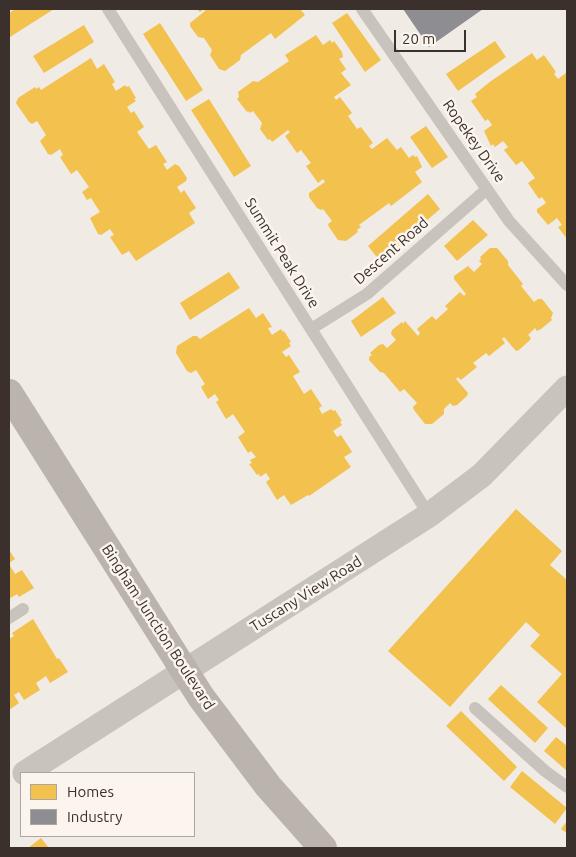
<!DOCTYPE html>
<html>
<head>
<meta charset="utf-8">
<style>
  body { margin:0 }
  #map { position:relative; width:576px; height:857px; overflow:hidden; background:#f0ebe5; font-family:Ubuntu,sans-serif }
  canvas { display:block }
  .frame { position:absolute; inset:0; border:10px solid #3b302b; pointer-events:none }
  .legend { position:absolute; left:20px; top:772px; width:175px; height:65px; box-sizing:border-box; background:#fbf5ee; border:1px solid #aea6a0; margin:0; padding:6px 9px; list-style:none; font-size:15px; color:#3b302b }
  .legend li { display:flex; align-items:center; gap:10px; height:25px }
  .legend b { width:25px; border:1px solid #aea6a0 }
  .scale { position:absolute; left:394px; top:30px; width:72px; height:22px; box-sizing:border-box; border:2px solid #3b302b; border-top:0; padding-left:6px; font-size:15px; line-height:18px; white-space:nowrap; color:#3b302b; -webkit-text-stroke:4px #fbf5ee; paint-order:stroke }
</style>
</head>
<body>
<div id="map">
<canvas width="576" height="857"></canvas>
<div class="frame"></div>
<ul class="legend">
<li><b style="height:14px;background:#f2c14e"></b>Homes</li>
<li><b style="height:14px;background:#8d8d92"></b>Industry</li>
</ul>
<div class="scale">20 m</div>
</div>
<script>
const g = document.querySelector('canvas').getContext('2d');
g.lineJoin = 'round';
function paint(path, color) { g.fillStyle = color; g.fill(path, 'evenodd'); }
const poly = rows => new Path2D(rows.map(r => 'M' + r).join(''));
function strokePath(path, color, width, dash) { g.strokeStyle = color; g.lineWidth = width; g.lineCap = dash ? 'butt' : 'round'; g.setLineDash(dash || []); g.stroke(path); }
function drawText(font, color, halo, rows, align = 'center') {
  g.font = font + ' Ubuntu,sans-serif'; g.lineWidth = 5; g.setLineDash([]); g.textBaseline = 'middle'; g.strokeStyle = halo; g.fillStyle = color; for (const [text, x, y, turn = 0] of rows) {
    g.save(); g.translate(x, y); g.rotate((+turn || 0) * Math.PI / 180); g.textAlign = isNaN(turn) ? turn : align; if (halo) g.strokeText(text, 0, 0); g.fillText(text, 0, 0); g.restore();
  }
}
paint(poly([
  [15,9,54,9,10,37,9,13],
  [197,9,300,9,305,15,275,39,271,33,241,55,240,60,225,71,219,69,210,55,212,50,204,38,198,37,190,26,190,23,205,11,204,9,200,12],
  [347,13,381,60,365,72,332,23],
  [160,23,203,90,186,101,143,34],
  [84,25,94,42,44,73,33,56],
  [316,35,323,45,330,40,332,43,334,41,342,52,343,57,339,59,346,69,341,73,351,85,334,97,336,100,340,97,352,113,348,116,357,129,361,127,373,143,369,146,372,149,387,138,397,150,401,147,409,158,413,155,415,157,417,156,422,167,415,172,422,182,391,206,389,203,359,225,361,227,357,230,358,232,346,241,338,240,329,227,328,224,332,221,323,209,321,210,317,208,309,197,309,193,325,182,323,179,318,183,306,166,311,163,301,150,297,153,285,136,290,132,288,130,272,142,270,139,268,140,260,129,262,123,253,111,250,113,248,111,247,112,237,99,239,97,238,92,253,81,258,82,289,61,285,55],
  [495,41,506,57,458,91,446,74],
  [532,53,537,60,544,55,556,72,554,74,558,79,566,73,567,75,567,239,558,227,562,225,557,218,548,225,537,212,537,209,546,203,542,197,539,199,528,183,535,178,522,161,516,165,504,150,508,147,503,141,495,147,493,144,491,146,484,131,492,125,488,119,485,121,471,101,477,97,475,94,491,81],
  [91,58,97,69,104,64,115,82,112,84,116,91,125,85,126,87,129,86,136,98,134,99,136,101,127,107,131,113,134,111,144,127,137,132,149,149,156,145,167,162,163,164,167,170,175,164,179,166,187,178,186,181,177,187,181,193,184,190,196,208,189,213,195,223,136,261,129,251,122,255,110,237,114,235,110,229,101,235,98,234,90,218,100,212,91,198,87,200,82,192,89,187,77,170,71,174,60,157,63,155,60,149,51,155,48,154,40,141,46,135,37,121,32,124,29,122,16,103,18,98,35,87,36,89,39,87,41,90],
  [209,99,251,166,234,177,191,110],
  [426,126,448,157,432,168,410,137],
  [428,194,440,209,380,261,368,246],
  [473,220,488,235,457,261,444,246],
  [490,248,497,248,508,261,508,265,523,284,521,286,534,302,538,299,542,299,553,313,551,318,552,320,541,329,537,331,535,328,528,335,531,338,529,341,519,350,516,351,504,337,502,339,505,343,489,356,486,353,473,363,477,367,461,380,458,377,456,379,468,393,467,396,457,405,453,406,450,403,444,409,444,414,432,424,425,424,414,410,413,407,417,403,404,389,400,392,384,373,380,372,369,360,369,357,372,355,370,353,379,345,383,344,387,348,396,340,391,334,392,330,402,322,403,324,405,321,418,336,420,333,417,329,432,316,436,320,448,309,445,306,460,292,464,296,466,294,454,279,454,276,468,266,474,272,482,264,479,261,481,259,480,257],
  [229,272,240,288,190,320,180,303],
  [383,297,396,313,361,337,351,321],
  [249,308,256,318,263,313,272,327,268,328,272,335,281,329,283,332,284,331,291,342,289,343,291,346,282,352,286,357,289,355,300,372,293,376,304,394,311,389,322,406,319,408,322,414,331,409,333,411,335,410,342,421,340,422,342,425,333,431,337,437,341,435,352,452,344,457,351,467,309,496,308,495,291,505,284,495,277,500,266,482,270,479,266,473,260,477,259,474,257,475,249,464,252,463,250,460,256,457,251,451,248,453,238,437,245,432,233,414,226,419,216,402,219,400,215,394,208,399,201,387,205,384,196,370,191,373,187,371,176,353,177,346,193,336,197,336,200,339],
  [516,509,562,551,550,565,567,580,567,729,537,702,562,674,530,646,540,635,526,622,450,707,388,651],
  [9,550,15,559,9,563],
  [9,564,15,574,22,570,34,588,19,597,17,594,9,599],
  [33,619,57,659,59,658,68,672,50,683,46,676,36,683,40,690,24,700,19,692,14,695,19,703,9,710,9,639,14,636,12,633],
  [501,685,548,728,535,743,488,699],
  [461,711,517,767,504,781,446,726],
  [556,737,567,746,567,771,544,751],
  [522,771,567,808,555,824,510,787],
  [567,821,567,833,561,829],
  [41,838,49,848,28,848]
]), '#f2c14e');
paint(poly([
  [403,9,483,9,429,47]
]), '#8d8d92');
strokePath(poly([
  [108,9,429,515],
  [362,9,509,221,567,285],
  [311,329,367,294,487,189],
  [9,618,23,609],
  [475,708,545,771,567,787]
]), '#c9c3be', 12);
strokePath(poly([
  [25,773,429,515,482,475,567,388]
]), '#c9c3be', 25);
strokePath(poly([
  [9,393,201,697,268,786,323,848]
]), '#bab3ae', 28);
drawText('15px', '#3b302b', '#fbf5ee', [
  ["Ropekey Drive",474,141,55],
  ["Descent Road",391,251,-41],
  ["Summit Peak Drive",282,253,58],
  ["Tuscany View Road",306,594,-32],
  ["Bingham Junction Boulevard",158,627,57]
]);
</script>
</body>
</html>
